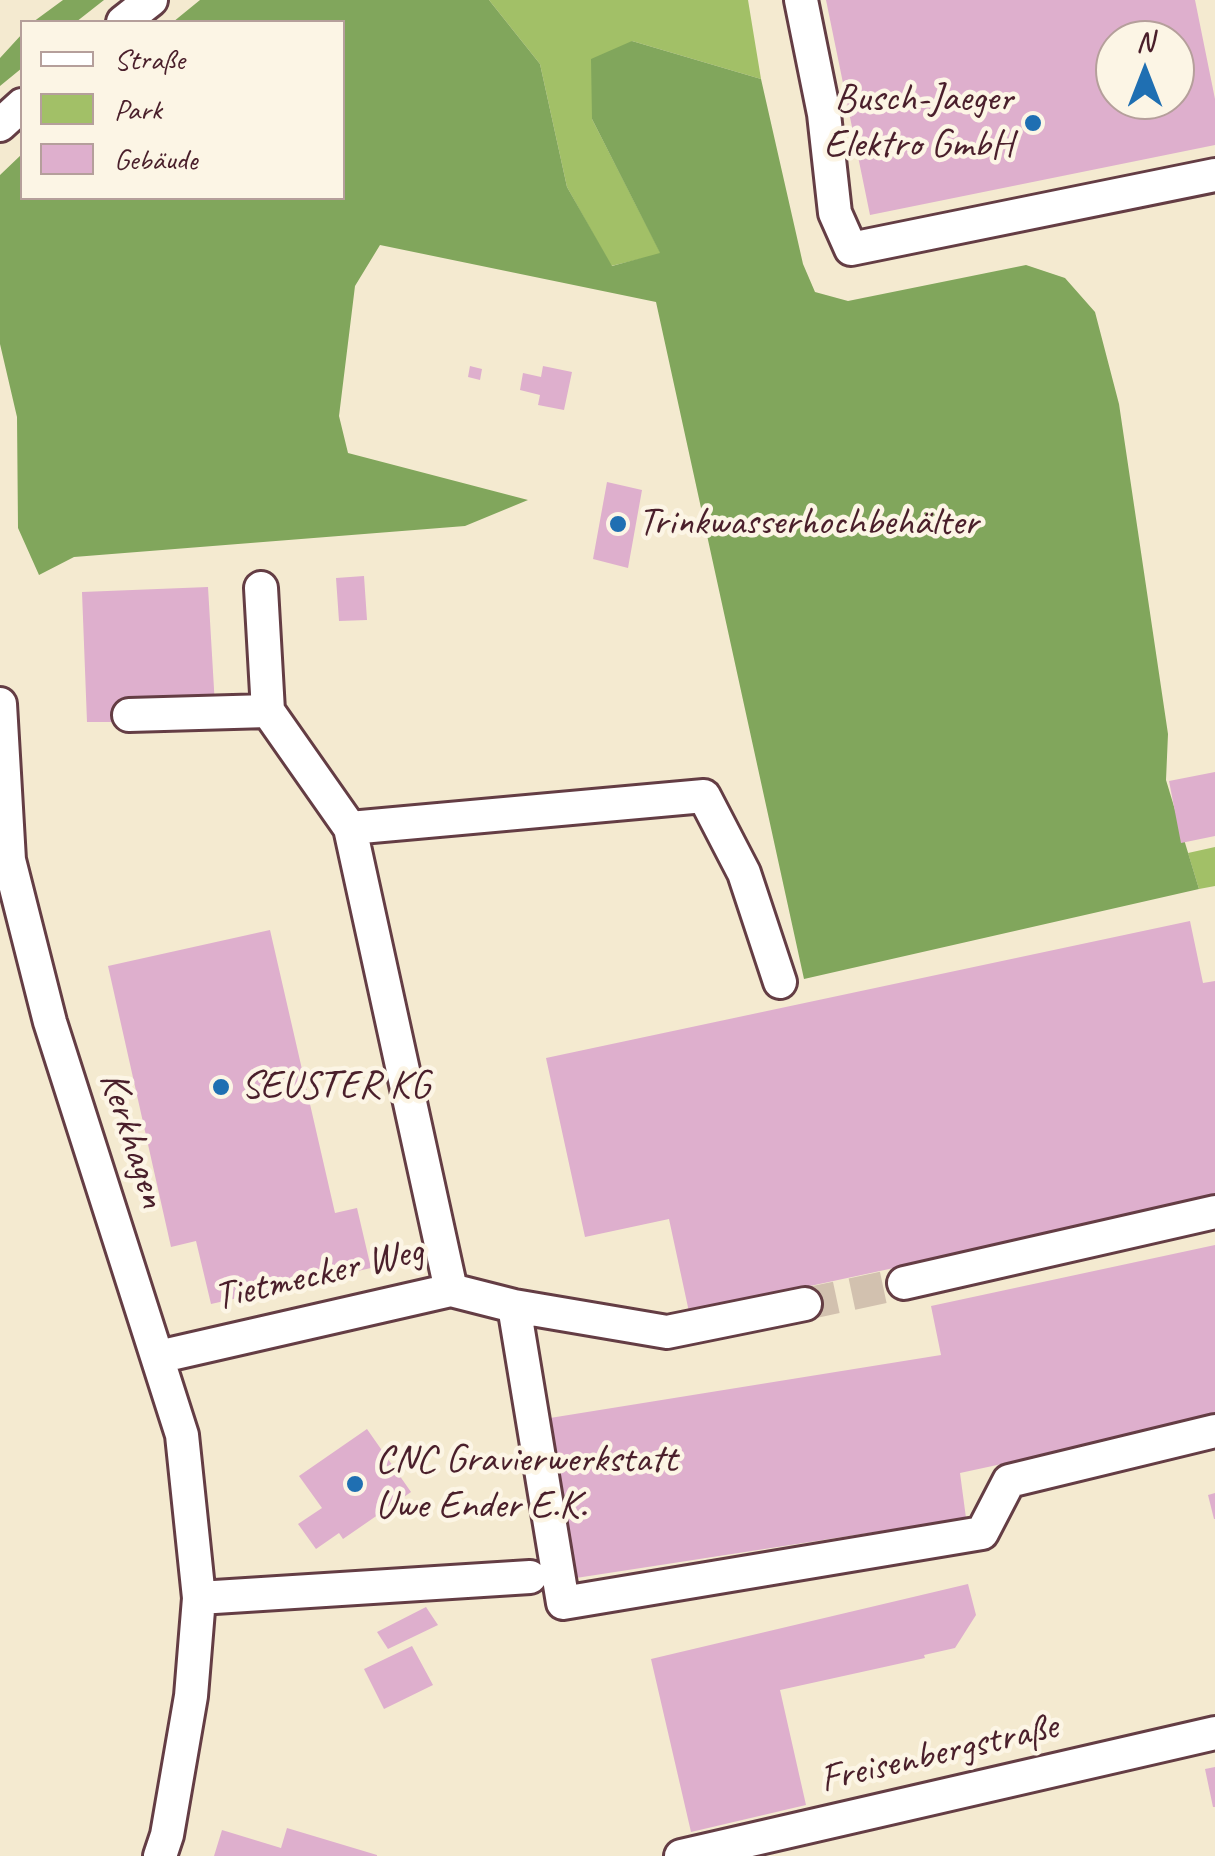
<!DOCTYPE html>
<html>
<head>
<meta charset="utf-8">
<style>
  body { margin:0 }
  #map { position:relative; width:1215px; height:1856px; overflow:hidden; background:#f4ead0; font-family:Caveat,sans-serif }
  canvas { display:block }
  .legend { position:absolute; left:20px; top:20px; width:325px; height:180px; box-sizing:border-box; background:#fcf5e5; border:2px solid #b59f9b; margin:0; padding:12px 18px; list-style:none; font-size:30px; color:#4a1f2b }
  .legend li { display:flex; align-items:center; gap:20px; height:50px }
  .legend b { width:50px; border:2px solid #b59f9b }
  .north { position:absolute; left:1095px; top:20px; width:100px; height:100px; box-sizing:border-box; background:#fcf5e5; border:2px solid #b59f9b; border-radius:50%; rotate:0deg; font-size:28px; font-weight:700; line-height:40px; text-align:center; color:#4a1f2b }
  .north::after { content:''; display:block; margin:auto; width:35px; height:45px; background:#1f6fb2; clip-path:polygon(50% 0,100% 100%,50% 72%,0 100%) }
</style>
</head>
<body>
<div id="map">
<canvas width="1215" height="1856"></canvas>
<ul class="legend">
<li><b style="height:12px;background:#fff"></b>Straße</li>
<li><b style="height:28px;background:#a2c067"></b>Park</li>
<li><b style="height:28px;background:#deafcd"></b>Gebäude</li>
</ul>
<div class="north">N</div>
</div>
<script>
const g = document.querySelector('canvas').getContext('2d');
g.lineJoin = 'round';
function paint(path, color) { g.fillStyle = color; g.fill(path, 'evenodd'); }
const poly = rows => new Path2D(rows.map(r => 'M' + r).join(''));
function strokePath(path, color, width, dash) { g.strokeStyle = color; g.lineWidth = width; g.lineCap = dash ? 'butt' : 'round'; g.setLineDash(dash || []); g.stroke(path); }
function drawText(font, color, halo, rows, align = 'center') {
  g.font = font + ' Caveat,sans-serif'; g.lineWidth = 9; g.setLineDash([]); g.textBaseline = 'middle'; g.strokeStyle = halo; g.fillStyle = color; for (const [text, x, y, turn = 0] of rows) {
    g.save(); g.translate(x, y); g.rotate((+turn || 0) * Math.PI / 180); g.textAlign = isNaN(turn) ? turn : align; if (halo) g.strokeText(text, 0, 0); g.fillText(text, 0, 0); g.restore();
  }
}
paint(poly([
  [489,0,748,0,761,79,632,41,592,119,661,254,611,266,567,187,540,64],
  [1215,847,1215,886,1199,889,1188,853]
]), '#a2c067');
paint(poly([
  [63,0,104,0,76,22,33,22],
  [200,0,489,0,540,64,567,187,612,266,660,253,592,119,591,59,632,41,761,79,803,264,815,292,848,301,1026,265,1065,278,1095,312,1119,404,1168,734,1166,780,1199,889,804,979,656,302,380,245,355,286,339,416,348,453,528,500,465,526,74,557,39,575,18,528,17,417,0,344,0,175,22,154,22,198,342,198,342,22,173,22],
  [22,34,22,68,0,86,0,58]
]), '#81a65c');
paint(poly([
  [826,0,1195,0,1215,99,1215,145,870,215],
  [1115,40,1175,40,1175,100,1115,100],
  [470,366,482,369,480,380,468,377],
  [543,366,572,372,564,410,538,405,540,395,520,390,523,373,541,377],
  [607,482,642,490,628,568,593,559],
  [364,576,367,620,339,621,336,578],
  [208,587,215,706,120,713,113,722,87,722,82,592],
  [1215,772,1215,836,1181,843,1169,781],
  [1190,921,1203,983,1215,981,1215,1199,689,1312,669,1219,585,1237,546,1058],
  [270,930,335,1213,357,1208,371,1268,211,1304,196,1241,171,1247,108,966],
  [1215,1245,1215,1418,960,1473,966,1518,576,1578,550,1418,941,1355,931,1306],
  [367,1429,411,1492,343,1539,339,1533,316,1549,298,1524,322,1508,299,1476],
  [1215,1493,1215,1519,1214,1519,1208,1495],
  [968,1584,976,1615,955,1648,924,1655,925,1658,780,1690,806,1805,691,1832,651,1659],
  [426,1607,438,1625,388,1649,377,1632],
  [412,1646,433,1685,384,1709,364,1669],
  [1215,1767,1215,1807,1213,1807,1205,1769],
  [287,1828,377,1855,377,1856,214,1856,222,1830,281,1848]
]), '#deafcd');
strokePath(poly([
  [805,1304,904,1283]
]), '#d2c1af', 32, [32, 16]);
const minor = poly([
  [801,0,824,114,835,213,851,249,1215,175],
  [123,22,151,0],
  [0,125,22,105],
  [261,588,268,711,350,828,451,1290],
  [0,704,9,860,50,1022,182,1435,199,1598,191,1696,167,1835,160,1856],
  [129,715,268,711],
  [350,828,704,796,744,873,780,982],
  [904,1283,1215,1212],
  [514,1306,563,1603,982,1533,1009,1481,1215,1431],
  [158,1357,451,1290,514,1306,667,1332,805,1304],
  [199,1598,530,1577],
  [681,1856,1215,1733]
]);
strokePath(minor, '#643d44', 38);
strokePath(minor, '#fff', 32);
for (const [x, y, r, color] of [
  [1033,123,10,"#1f6fb2"],
  [618,524,10,"#1f6fb2"],
  [221,1087,10,"#1f6fb2"],
  [355,1484,10,"#1f6fb2"]
]) { const dot = new Path2D(); dot.arc(x, y, r, 0, 2 * Math.PI); g.fillStyle = color; g.fill(dot); strokePath(dot, '#fcf5e5', 4); }
drawText('40px', '#4a1f2b', '#fcf5e5', [
  ["Busch-Jaeger",1013,100,"right"],
  ["Elektro GmbH",1013,146,"right"],
  ["Trinkwasserhochbehälter",638,524],
  ["SEUSTER KG",241,1087],
  ["CNC Gravierwerkstatt",375,1461],
  ["Uwe Ender E.K.",375,1507]
], 'left');
drawText('40px', '#4a1f2b', '#fcf5e5', [
  ["Kerkhagen",132,1140,72],
  ["Tietmecker Weg",319,1275,-13],
  ["Freisenbergstraße",939,1754,-13]
]);
</script>
</body>
</html>
